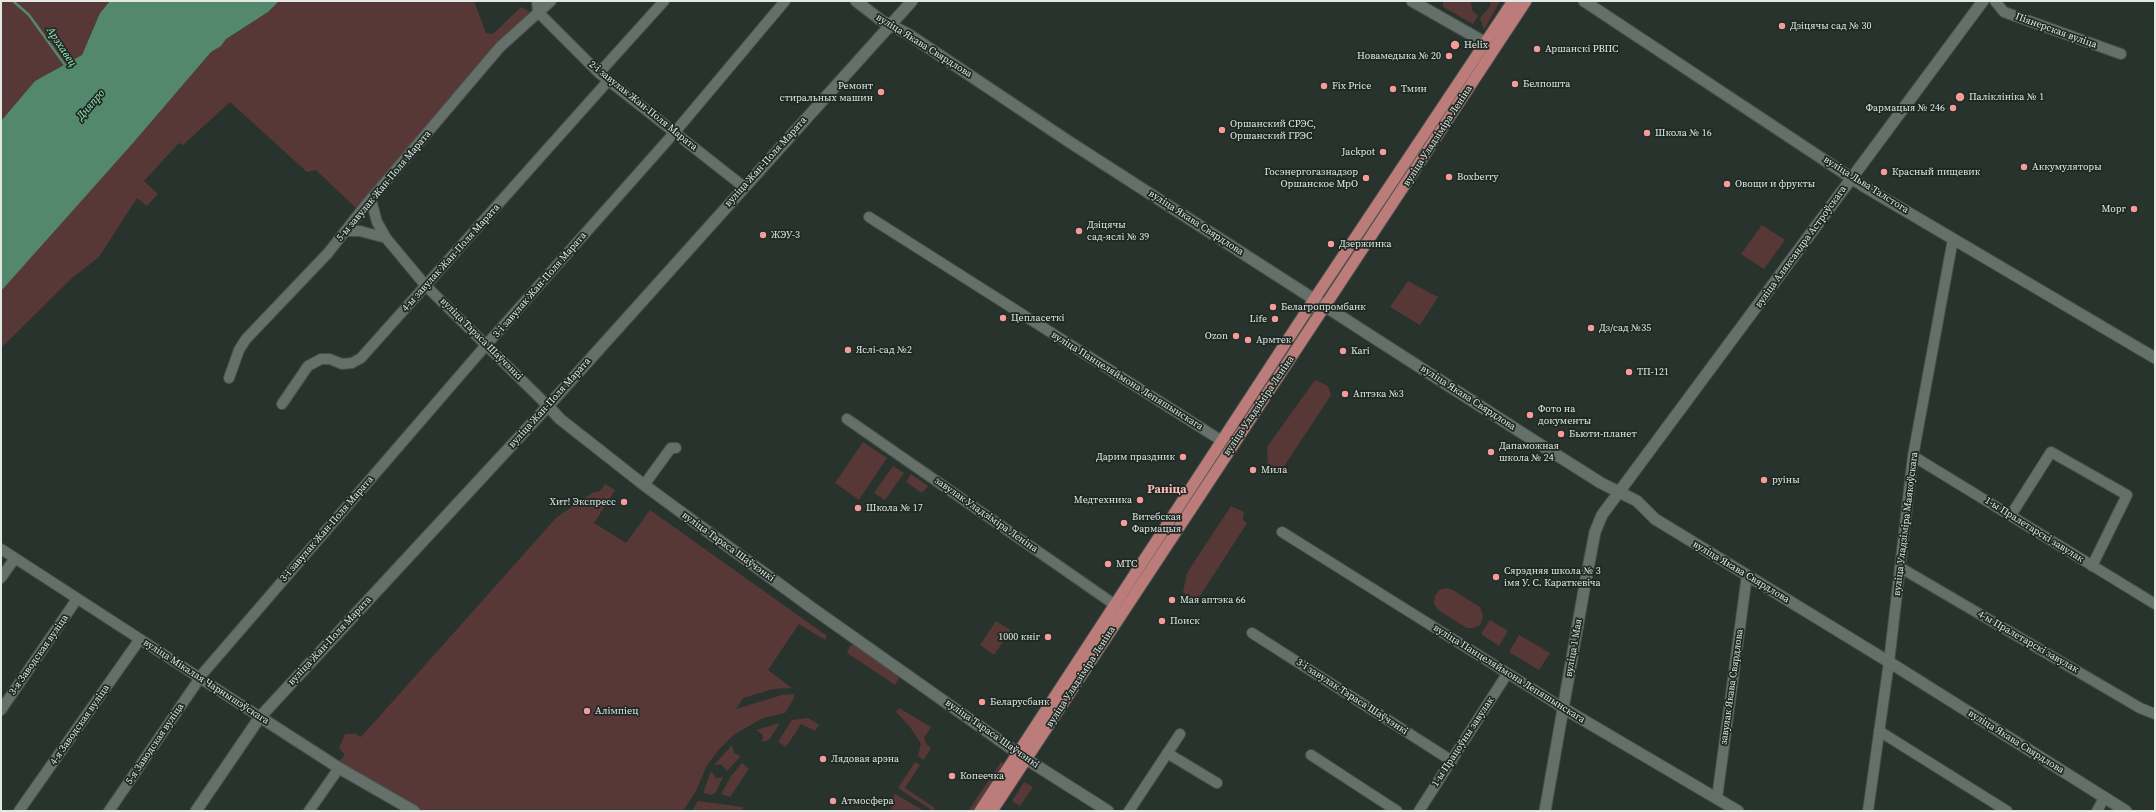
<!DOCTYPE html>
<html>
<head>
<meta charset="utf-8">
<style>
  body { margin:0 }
  #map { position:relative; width:2156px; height:812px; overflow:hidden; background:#28332d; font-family:"Source Serif 4",serif }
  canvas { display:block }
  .frame { position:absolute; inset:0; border:2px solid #e2e8e4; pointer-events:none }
</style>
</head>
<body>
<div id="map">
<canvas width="2156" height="812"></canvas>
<div class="frame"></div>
</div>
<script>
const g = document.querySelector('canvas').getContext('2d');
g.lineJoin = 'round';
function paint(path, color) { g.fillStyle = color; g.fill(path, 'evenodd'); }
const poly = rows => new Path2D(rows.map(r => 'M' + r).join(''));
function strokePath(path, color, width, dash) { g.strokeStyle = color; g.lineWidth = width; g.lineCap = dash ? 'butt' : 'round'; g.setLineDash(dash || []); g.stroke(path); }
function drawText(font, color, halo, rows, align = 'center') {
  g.font = font + ' "Source Serif 4",serif'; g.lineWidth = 3.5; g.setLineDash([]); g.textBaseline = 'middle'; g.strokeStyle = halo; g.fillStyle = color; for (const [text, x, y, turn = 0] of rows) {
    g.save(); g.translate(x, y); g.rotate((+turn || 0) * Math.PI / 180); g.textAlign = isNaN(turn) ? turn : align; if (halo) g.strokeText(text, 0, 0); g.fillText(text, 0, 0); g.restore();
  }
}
paint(poly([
  [1,1,110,1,100,13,82,55,35,81,1,121],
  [279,1,474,1,486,33,493,34,521,7,530,12,492,51,358,210,316,170,307,172,230,102,183,145,179,143,144,181,158,194,147,206,137,198,99,257,72,278,1,348,1,287,133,143,211,52,221,46,226,39,268,12],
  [1443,1,1471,1,1472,10,1478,16,1473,24,1443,7],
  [1489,1,1500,1,1484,30,1480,18,1491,5],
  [1762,225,1785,240,1764,269,1741,254],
  [1408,281,1438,297,1420,325,1390,307],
  [1315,380,1328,386,1331,395,1279,474,1268,468,1267,447],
  [863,442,887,458,859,500,835,483],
  [893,466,904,473,885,500,874,493],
  [911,474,928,486,922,493,906,482],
  [605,484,615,490,594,523,626,543,650,510,827,636,825,640,799,624,768,670,792,688,773,689,743,698,736,709,782,695,794,694,794,698,785,713,763,718,735,734,720,748,706,767,696,791,683,811,421,811,339,761,345,755,339,748,345,734,356,734,361,737,556,518,592,493,600,491],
  [1231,506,1244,512,1243,520,1247,523,1196,602,1183,592,1187,573],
  [1446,588,1453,590,1480,607,1483,616,1480,625,1474,628,1467,628,1438,610,1434,603,1435,596,1439,590],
  [1490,620,1508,631,1499,646,1481,634],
  [996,621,1011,630,994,655,980,645],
  [1519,635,1550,653,1539,670,1509,652],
  [855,644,901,675,895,685,847,653,850,646],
  [899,708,931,727,924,738,927,745,931,748,924,760,918,756,921,744,910,727,896,712],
  [808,718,819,725,815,731,801,724,786,747,778,742,792,720],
  [780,723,769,740,762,742,763,735,756,730],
  [732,745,734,753,741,756,727,771,721,764,714,765],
  [915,762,920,765,905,788,935,808,933,811,898,788],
  [1001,762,1006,765,975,811,968,811],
  [742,763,749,769,730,797,721,794,731,776],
  [711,771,716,778,723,777,716,792,711,795,703,793],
  [1024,782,1033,787,1020,806,1012,801],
  [894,794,897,795,924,811,891,811],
  [698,801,743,807,742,811,692,811]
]), '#583837');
paint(poly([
  [110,1,279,1,268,12,226,39,221,46,211,52,133,143,1,291,1,121,35,81,82,55,100,13]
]), '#54886d');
strokePath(poly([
  [13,1,29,15,65,65]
]), '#54886d', 2.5);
const minor = poly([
  [537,1,538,12,599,73,744,187],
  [1995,1,2004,12,2121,54],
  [599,73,664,1],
  [371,200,377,222,386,238],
  [869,217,1222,441],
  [345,231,360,231,386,238,426,286,548,406],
  [229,378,239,350,246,339,328,253,365,206,500,47,551,1],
  [282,404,308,366,321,359,330,359,342,364,352,363,361,358,608,81],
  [847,419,1121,609],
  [1913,456,2155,604],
  [644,485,671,448,676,448],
  [2011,515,2051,452,2127,495,2092,566],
  [1282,532,1563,708],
  [1,549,260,717],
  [1901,568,2140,708,2155,714],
  [1,578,15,558],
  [1252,633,1452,761],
  [1,710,77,599],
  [1879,731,2007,811],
  [1167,753,1217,783],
  [1311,755,1397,811],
  [1717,798,1747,575],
  [19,811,140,639],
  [109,811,204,672,487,344,675,132,785,1],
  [309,811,339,768],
  [1129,811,1180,734],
  [1419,811,1507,674],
  [1868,811,1889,662,1913,456,1953,239],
  [2097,811,2104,798]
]);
const tertiary = poly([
  [856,1,882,21,908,34,1068,141,1533,440,1601,483,1637,501,1655,519,1889,662,2126,811],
  [1412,1,1493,47],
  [1584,1,1865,187,2155,358],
  [548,406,560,419,644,485,812,608,1026,759,1108,811],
  [1563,708,1738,811],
  [260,717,339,768,414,811],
  [196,811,260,717,548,406,912,1],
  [1545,811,1585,584,1595,532,1602,515,1983,1]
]);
const primary = poly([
  [980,811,1315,298,1513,1],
  [992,811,1526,1]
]);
strokePath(minor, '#47504b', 12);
strokePath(tertiary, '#47504b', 13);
strokePath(primary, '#47504b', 13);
strokePath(minor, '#65706a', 10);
strokePath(tertiary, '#65706a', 11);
strokePath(primary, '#bc7c7a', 11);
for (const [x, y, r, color] of [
  [1782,26,4,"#f59b99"],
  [1455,45,5,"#f59b99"],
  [1537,49,4,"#f59b99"],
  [1449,56,4,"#f59b99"],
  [1515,84,4,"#f59b99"],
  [1324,86,4,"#f59b99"],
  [1393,89,4,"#f59b99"],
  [881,92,4,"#f59b99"],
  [1960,97,5,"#f59b99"],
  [1953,108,4,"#f59b99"],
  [1222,130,4,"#f59b99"],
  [1647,133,4,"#f59b99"],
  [1383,152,4,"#f59b99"],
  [2024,167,4,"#f59b99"],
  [1884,172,4,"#f59b99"],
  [1449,177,4,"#f59b99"],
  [1366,178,4,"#f59b99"],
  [1727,184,4,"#f59b99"],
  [2134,209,4,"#f59b99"],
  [1079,231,4,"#f59b99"],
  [763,235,4,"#f59b99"],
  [1331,244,4,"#f59b99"],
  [1273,307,4,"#f59b99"],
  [1003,318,4,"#f59b99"],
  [1275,319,4,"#f59b99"],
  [1591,328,4,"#f59b99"],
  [1236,336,4,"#f59b99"],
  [1248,340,4,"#f59b99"],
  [848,350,4,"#f59b99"],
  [1343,351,4,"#f59b99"],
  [1629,372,4,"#f59b99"],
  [1345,394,4,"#f59b99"],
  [1530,415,4,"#f59b99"],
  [1561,434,4,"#f59b99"],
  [1491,452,4,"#f59b99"],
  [1183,457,4,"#f59b99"],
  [1253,470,4,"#f59b99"],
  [1764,480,4,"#f59b99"],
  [1140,500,4,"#f59b99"],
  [624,502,4,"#f59b99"],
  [858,508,4,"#f59b99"],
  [1124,523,4,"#f59b99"],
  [1108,564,4,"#f59b99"],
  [1496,577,4,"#f59b99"],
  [1172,600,4,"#f59b99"],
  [1162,621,4,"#f59b99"],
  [1048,637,4,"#f59b99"],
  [982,702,4,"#f59b99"],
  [587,711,4,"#f59b99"],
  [823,759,4,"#f59b99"],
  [952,776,4,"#f59b99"],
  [833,801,4,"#f59b99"]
]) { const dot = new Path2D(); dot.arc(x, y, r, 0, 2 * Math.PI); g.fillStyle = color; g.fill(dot); strokePath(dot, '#1f2923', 1.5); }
drawText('10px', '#e2e8e4', '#1f2923', [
  ["Дзіцячы сад № 30",1790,26],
  ["Helix",1464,45],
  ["Аршанскі РВПС",1545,49],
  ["Новамедыка № 20",1441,56,"right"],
  ["Белпошта",1523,84],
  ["Ремонт",873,86,"right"],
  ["стиральных машин",873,98,"right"],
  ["Fix Price",1332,86],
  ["Тмин",1401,89],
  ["Паліклініка № 1",1969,97],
  ["Фармацыя № 246",1945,108,"right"],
  ["Оршанский СРЭС,",1230,124],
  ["Оршанский ГРЭС",1230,136],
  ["Школа № 16",1655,133],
  ["Jackpot",1375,152,"right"],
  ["Аккумуляторы",2032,167],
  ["Госэнергогазнадзор",1358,172,"right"],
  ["Оршанское МрО",1358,184,"right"],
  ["Красный пищевик",1892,172],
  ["Boxberry",1457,177],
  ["Овощи и фрукты",1735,184],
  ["Морг",2126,209,"right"],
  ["Дзіцячы",1087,225],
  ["сад-яслі № 39",1087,237],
  ["ЖЭУ-3",771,235],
  ["Дзержинка",1339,244],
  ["Белагропромбанк",1281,307],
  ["Цепласеткі",1011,318],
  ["Life",1267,319,"right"],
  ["Дз/сад №35",1599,328],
  ["Ozon",1228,336,"right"],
  ["Армтек",1256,340],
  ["Яслі-сад №2",856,350],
  ["Kari",1351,351],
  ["ТП-121",1637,372],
  ["Аптэка №3",1353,394],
  ["Фото на",1538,409],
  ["документы",1538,421],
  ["Бьюти-планет",1569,434],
  ["Дапаможная",1499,446],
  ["школа № 24",1499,458],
  ["Дарим праздник",1175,457,"right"],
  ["Мила",1261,470],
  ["руіны",1772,480],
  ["Медтехника",1132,500,"right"],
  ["Хит! Экспресс",616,502,"right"],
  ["Школа № 17",866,508],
  ["Витебская",1132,517],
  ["Фармацыя",1132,529],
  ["МТС",1116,564],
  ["Сярэдняя школа № 3",1504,571],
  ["імя У. С. Караткевіча",1504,583],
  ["Мая аптэка 66",1180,600],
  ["Поиск",1170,621],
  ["1000 кніг",1040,637,"right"],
  ["Беларусбанк",990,702],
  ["Алімпіец",595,711],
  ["Лядовая арэна",831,759],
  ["Копеечка",960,776],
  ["Атмосфера",841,801]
], 'left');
drawText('10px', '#e2e8e4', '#1f2923', [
  ["Піянерская вуліца",2056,31,20],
  ["вуліца Якава Свярдлова",924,46,32],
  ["2-і завулак Жан-Поля Марата",643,106,39],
  ["вуліца Уладзіміра Леніна",1438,136,-57],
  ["вуліца Жан-Поля Марата",766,162,-48],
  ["вуліца Льва Талстога",1866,185,32],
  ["5-ы завулак Жан-Поля Марата",384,186,-50],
  ["вуліца Якава Свярдлова",1196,223,33],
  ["вуліца Аляксандра Астроўскага",1801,247,-54],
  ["4-ы завулак Жан-Поля Марата",451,258,-48],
  ["3-і завулак Жан-Поля Марата",540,285,-49],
  ["вуліца Тараса Шаўчэнкі",481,339,45],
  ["вуліца Панцеляймона Лепяшынскага",1127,381,32],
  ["вуліца Якава Свярдлова",1468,398,33],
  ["вуліца Жан-Поля Марата",550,403,-48],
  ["вуліца Уладзіміра Леніна",1259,406,-56],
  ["завулак Уладзіміра Леніна",986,515,35],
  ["вуліца Уладзіміра Маякоўскага",1906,524,-83],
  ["3-і завулак Жан-Поля Марата",327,529,-49],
  ["1-ы Пралетарскі завулак",2034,530,32],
  ["вуліца Тараса Шаўчэнкі",728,547,36],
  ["вуліца Якава Свярдлова",1741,572,31],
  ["вуліца Жан-Поля Марата",330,641,-47],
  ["4-ы Пралетарскі завулак",2028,642,30],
  ["вуліца 1 Мая",1574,648,-80],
  ["3-я Заводская вуліца",39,655,-55],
  ["вуліца Панцеляймона Лепяшынскага",1509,674,32],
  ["вуліца Уладзіміра Леніна",1081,677,-57],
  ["вуліца Мікалая Чарнышэўскага",206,682,33],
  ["завулак Якава Свярдлова",1732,687,-82],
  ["3-і завулак Тараса Шаўчэнкі",1352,697,33],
  ["4-я Заводская вуліца",80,725,-55],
  ["вуліца Тараса Шаўчэнкі",992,734,35],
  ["1-ы Працоўны завулак",1463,742,-57],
  ["вуліца Якава Свярдлова",2016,742,32],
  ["5-я Заводская вуліца",155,744,-56]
]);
drawText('italic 11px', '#98ebc0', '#1f2923', [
  ["Арэхавец",61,47,57],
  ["Дняпро",91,105,-49]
]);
drawText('bold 12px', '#ffbab8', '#1f2923', [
  ["Раніца",1167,490]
]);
</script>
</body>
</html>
